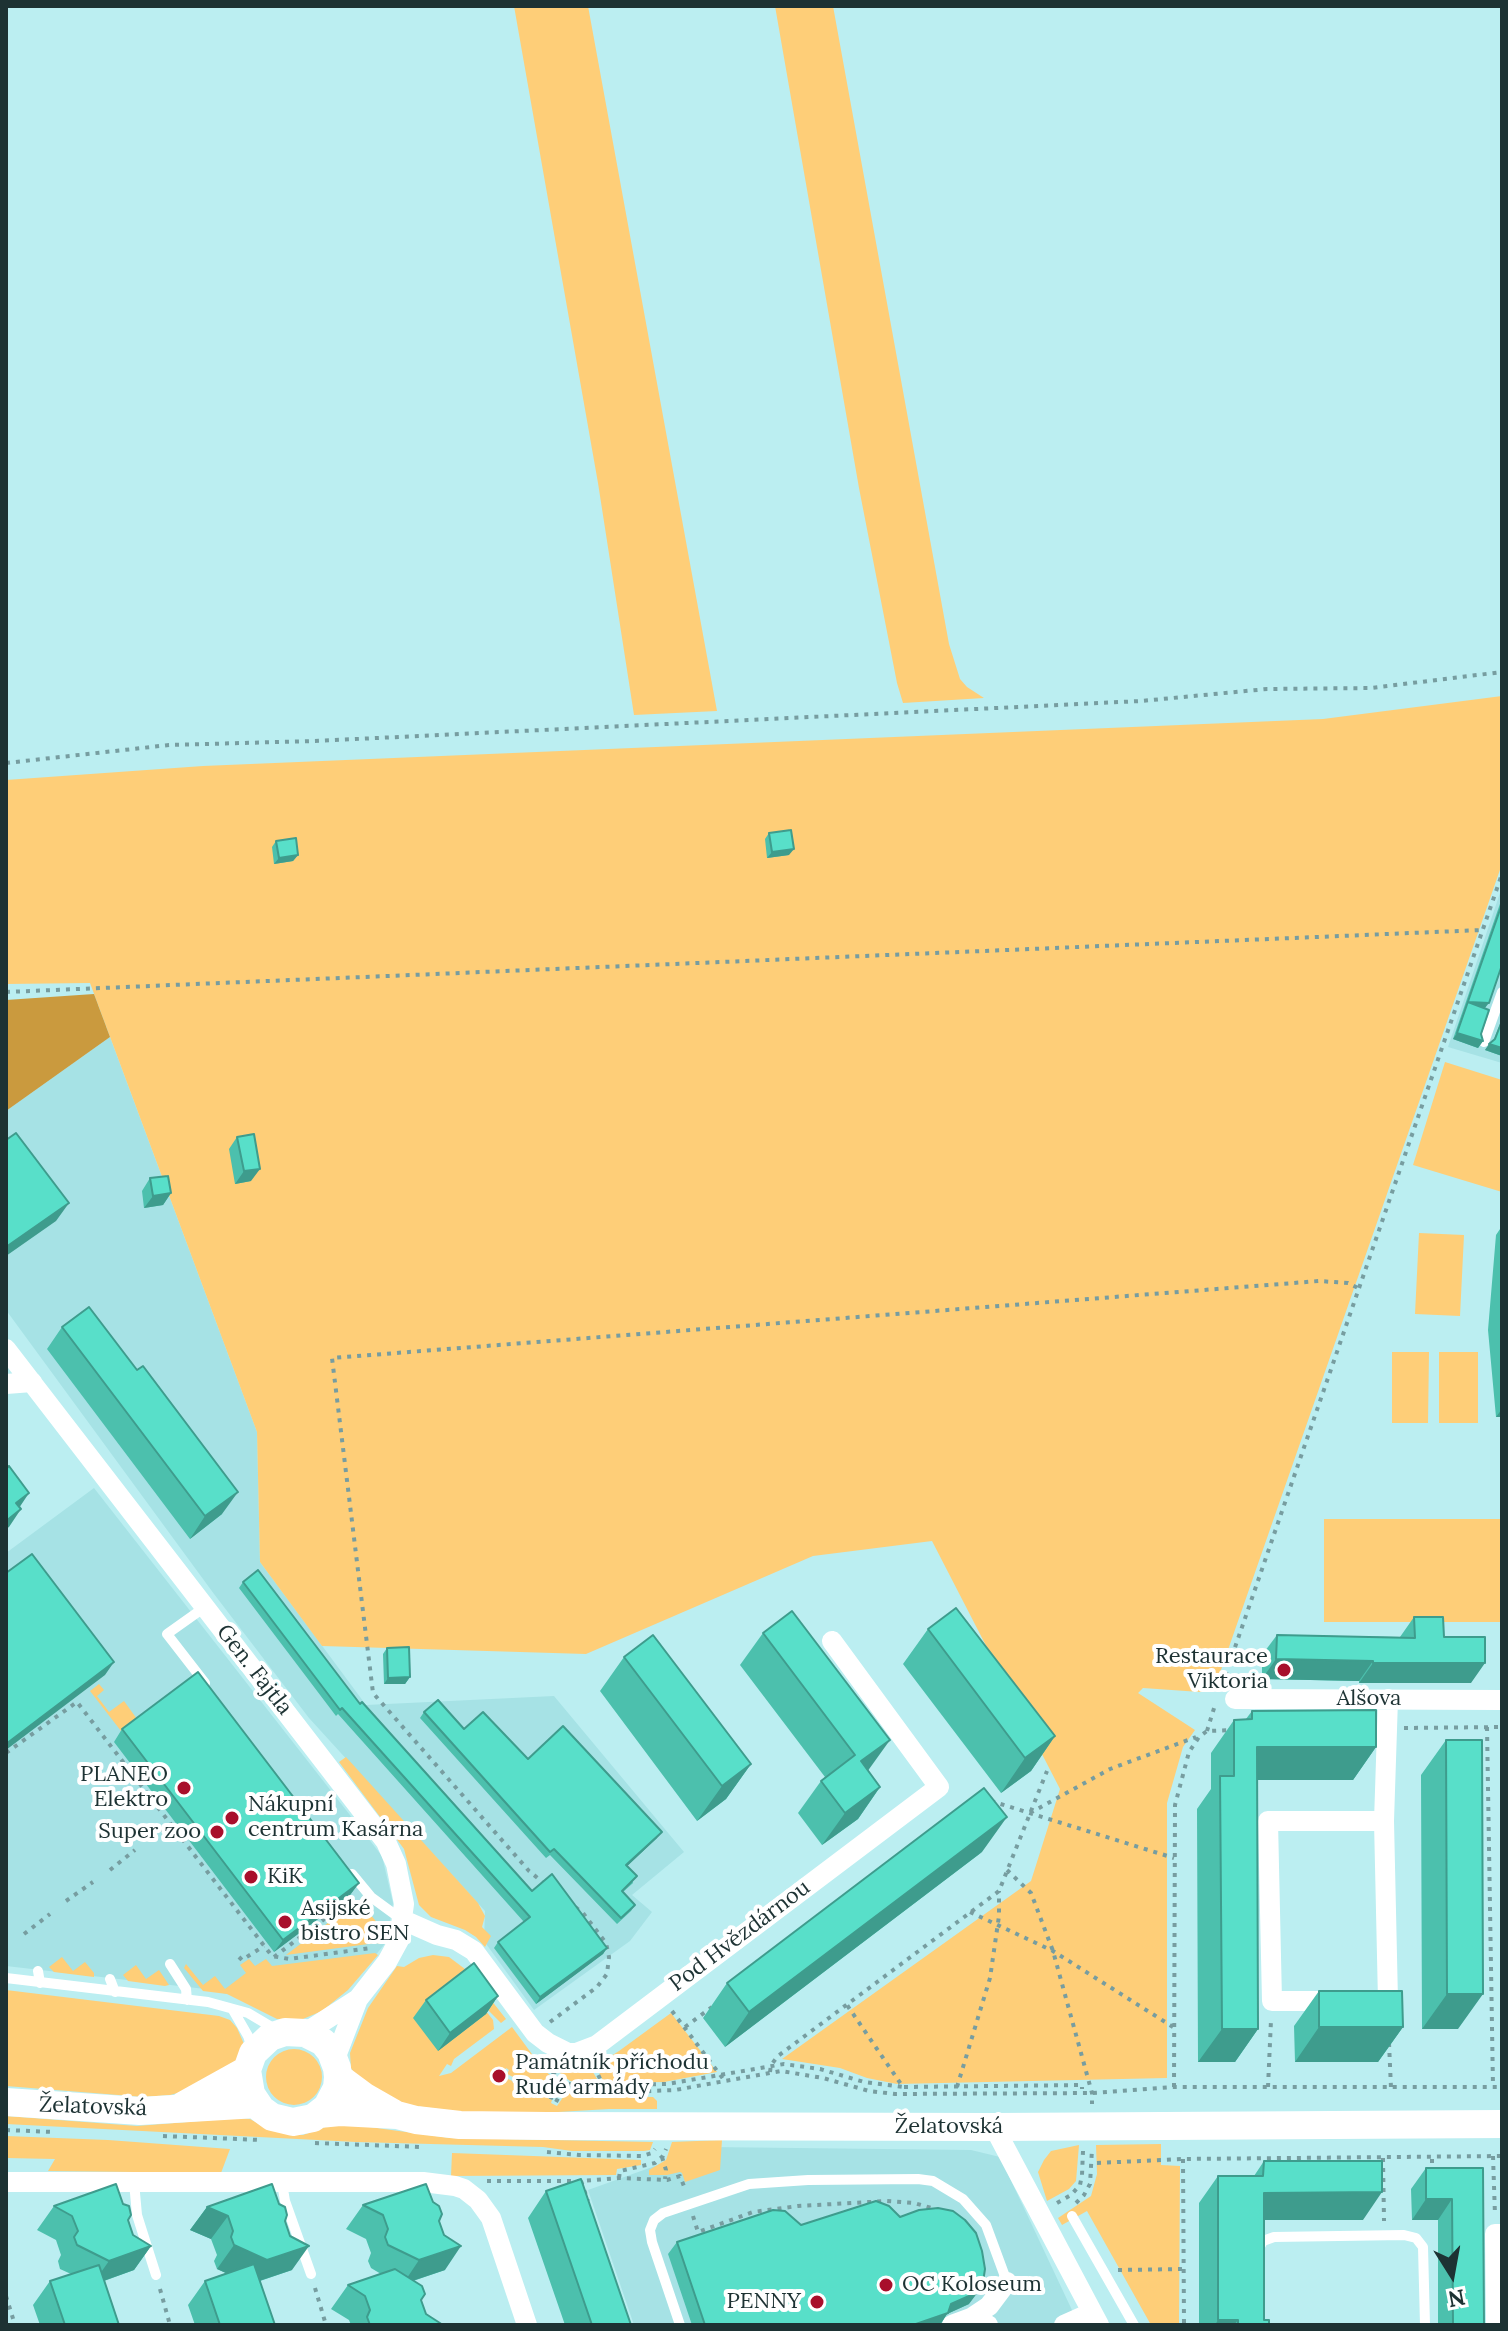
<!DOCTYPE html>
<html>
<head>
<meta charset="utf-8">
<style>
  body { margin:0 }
  #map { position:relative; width:1508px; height:2331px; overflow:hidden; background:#bbeef1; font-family:Lora,serif }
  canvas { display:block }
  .frame { position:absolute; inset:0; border:8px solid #1d3233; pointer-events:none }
  .north { position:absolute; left:1412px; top:2235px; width:80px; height:80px; -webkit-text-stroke:6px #fff; paint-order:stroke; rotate:169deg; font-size:22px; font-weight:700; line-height:32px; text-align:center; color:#1d3233 }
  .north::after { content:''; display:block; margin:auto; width:28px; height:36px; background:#1d3233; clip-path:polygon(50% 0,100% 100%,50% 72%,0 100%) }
</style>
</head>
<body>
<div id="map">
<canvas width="1508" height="2331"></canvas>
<div class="frame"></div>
<div class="north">N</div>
</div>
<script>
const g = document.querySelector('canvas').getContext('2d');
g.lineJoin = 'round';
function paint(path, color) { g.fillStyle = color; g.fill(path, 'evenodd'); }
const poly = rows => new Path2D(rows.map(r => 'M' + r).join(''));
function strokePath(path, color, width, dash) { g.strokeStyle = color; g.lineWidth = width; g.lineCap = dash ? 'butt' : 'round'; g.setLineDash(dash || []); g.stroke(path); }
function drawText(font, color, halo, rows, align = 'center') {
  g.font = font + ' Lora,serif'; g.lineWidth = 8; g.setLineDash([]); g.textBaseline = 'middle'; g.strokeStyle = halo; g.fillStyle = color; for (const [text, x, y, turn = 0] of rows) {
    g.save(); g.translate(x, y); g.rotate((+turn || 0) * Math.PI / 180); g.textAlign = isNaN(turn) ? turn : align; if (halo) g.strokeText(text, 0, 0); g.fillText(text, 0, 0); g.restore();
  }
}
paint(poly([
  [1502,887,1502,1063,1448,1047],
  [110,1037,257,1432,260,1562,366,1705,554,1696,684,1852,632,1895,652,1912,630,1941,534,2010,484,1941,485,1911,309,1718,214,1594,6,1310,6,1111],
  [94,1488,382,1856,393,1903,387,1941,350,1987,236,1996,205,1989,6,1966,6,1553],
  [708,2147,971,2150,1000,2157,1079,2325,634,2325,588,2190]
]), '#a6e2e5');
paint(poly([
  [514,6,588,6,717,711,634,715,598,483],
  [775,6,833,6,949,644,960,679,967,687,984,698,903,703,897,683,859,488],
  [1502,696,1502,864,1214,1690,1200,1692,1143,1688,1138,1693,1195,1730,1183,1747,1167,1803,1167,2078,897,2084,867,2078,840,2068,782,2059,1031,1881,1060,1789,932,1541,813,1556,586,1654,322,1646,260,1562,257,1432,90,983,6,984,6,780,203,766,1323,719],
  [1445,1062,1502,1080,1502,1192,1413,1165],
  [1419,1233,1464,1235,1460,1316,1415,1314],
  [1392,1352,1429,1352,1428,1423,1392,1423],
  [1439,1352,1478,1352,1478,1423,1439,1423],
  [1324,1519,1502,1519,1502,1622,1324,1622],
  [99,1684,104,1690,97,1696,109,1712,124,1701,137,1719,121,1731,90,1691],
  [346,1757,478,1903,485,1916,482,1927,491,1936,485,1947,476,1937,465,1930,431,1917,419,1905,404,1849,339,1762],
  [358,1900,380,1926,384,1937,382,1944,376,1943,286,1955],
  [375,1953,378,1955,348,1990,322,2011,303,2019,277,2019,227,1994,203,1991,184,1968,186,1964,203,1985,215,1976,225,1989,246,1973,240,1965,249,1959,255,1966,266,1959,272,1966],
  [433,1955,449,1957,469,1972,506,2019,501,2023,488,2010,486,2011,493,2020,494,2029,454,2059,451,2066,447,2064,439,2076,451,2073,512,2027,543,2069,559,2083,559,2088,554,2097,507,2074,509,2070,506,2068,500,2081,504,2083,506,2078,552,2100,551,2103,557,2106,568,2090,605,2096,653,2097,657,2101,657,2109,609,2109,558,2112,462,2112,415,2106,394,2101,355,2075,351,2068,350,2053,368,2008,397,1966,404,1967,419,1958],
  [62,1957,73,1971,85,1962,94,1973,94,1977,54,1972,49,1967],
  [136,1965,146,1979,159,1970,169,1985,165,1986,128,1981,123,1975],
  [6,1990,219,2016,230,2020,237,2028,244,2044,242,2057,185,2091,170,2095,143,2097,6,2086],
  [671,2013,717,2072,664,2082,605,2083,600,2076,598,2064,619,2051],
  '266 2077a28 28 0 1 1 56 0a28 28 0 1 1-56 0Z',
  [552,2062,573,2068,590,2067,600,2084,599,2087,570,2081,555,2069],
  [6,2116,137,2126,239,2118,250,2119,270,2130,291,2135,303,2135,331,2125,362,2126,450,2138,653,2142,650,2150,644,2151,572,2151,543,2147,356,2142,6,2124],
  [6,2136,108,2140,230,2149,221,2173,48,2171,55,2159,6,2158],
  [722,2140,720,2170,685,2182,682,2173,680,2172,667,2175,649,2175,649,2170,666,2160,672,2142],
  [1161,2144,1161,2165,1180,2166,1179,2325,1151,2325,1087,2211,1062,2225,1058,2218,1091,2196,1097,2174,1096,2145],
  [1079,2145,1076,2181,1069,2189,1047,2201,1038,2172,1044,2160,1051,2151],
  [452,2153,641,2160,641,2165,617,2169,616,2175,451,2176]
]), '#fece78');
paint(poly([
  [94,994,110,1037,6,1111,6,1000]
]), '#ca9a3e');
strokePath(poly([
  [6,763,169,745,315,741,1141,701,1267,689,1371,688,1502,672],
  [6,992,1483,930],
  [1222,1685,1502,874],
  [1487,1727,1493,2087],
  [1404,1728,1502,1727],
  [1207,1731,1215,1705],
  [6,1753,77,1702,272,1956,289,1959,371,1948],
  [991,1801,1174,1858],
  [1030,1813,1110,1769,1196,1737],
  [153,1837,171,1824],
  [110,1870,135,1850],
  [1007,1870,1031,1893,1053,1951,1092,2093,1092,2104],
  [545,1884,529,1871,373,1693,332,1358,1319,1281,1348,1283,1358,1288],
  [66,1901,93,1882],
  [970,1912,1053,1951,1173,2027],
  [24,1934,50,1914],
  [6,1947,7,1947],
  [239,1957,242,1960,264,1946],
  [274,1957,352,1898],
  [672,2011,724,2080],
  [550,2022,597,1987,607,1974,609,1957,606,1943,583,1913,574,1906],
  [685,2027,712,2007],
  [1389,2043,1391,2088],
  [545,2065,558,2077,571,2085,587,2090,627,2092,675,2090,781,2071,823,2078,869,2091,895,2094,1092,2093,1174,2087,1502,2087],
  [594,2066,603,2085,667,2084,784,2064,820,2069,864,2082,903,2087,847,2005],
  [770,2072,771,2065,778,2056,999,1891,1047,1771],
  [504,2076,557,2100],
  [904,2087,1082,2085,1082,2089],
  [957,2087,990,1978,999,1916,999,1891],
  [1174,2087,1175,1805,1189,1752,1199,1737,1207,1731,1232,1730],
  [1268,2087,1271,2020],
  [556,2102,566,2083],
  [6,2130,54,2132],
  [163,2136,262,2140],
  [315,2143,422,2147],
  [547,2152,579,2155,642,2156,652,2153,655,2149],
  [1493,2156,1495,2215],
  [662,2157,666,2170,665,2179],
  [1383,2158,1384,2221],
  [1183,2159,1184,2325],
  [1097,2163,1183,2159,1502,2156],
  [1432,2173,1432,2156],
  [619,2178,620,2171,655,2163,663,2156,666,2149],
  [487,2181,581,2181,619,2178,667,2180,680,2176,685,2189],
  [581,2181,588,2201],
  [1057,2203,1071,2195,1080,2185,1082,2175,1083,2151],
  [1076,2203,1084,2195,1090,2184,1092,2149],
  [693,2216,698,2232,753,2212,798,2206,887,2201,914,2203,935,2209],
  [1118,2270,1184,2269],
  [315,2288,326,2325],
  [160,2289,170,2325],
  [6,2296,15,2325]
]), '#779da0', 4, [4, 6]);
strokePath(poly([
  [1484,1042,1502,992],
  [205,1607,167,1634,205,1683],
  [352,1874,371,1897,401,1919],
  [170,1964,186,1989,187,2000],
  [38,1971,40,1983],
  [6,1978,208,2002,248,2013,275,2029],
  [110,1979,115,1992],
  [233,2010,248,2036,253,2051],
  [134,2182,137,2215,156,2275],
  [282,2183,285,2201,311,2274],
  [1072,2216,1134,2325],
  [1258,2250,1263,2241,1274,2237,1404,2235,1416,2238,1423,2247,1425,2325],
  [680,2325,652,2242,650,2230,654,2220,663,2213,749,2184,808,2180,918,2179,933,2181,963,2199,986,2225,1007,2282]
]), '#fff', 10);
strokePath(poly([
  [6,1349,386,1842,396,1864,404,1904,399,1940,387,1962,358,1999,335,2059],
  [6,1384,32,1382],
  [1235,1699,1502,1700],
  [1268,1821,1384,1821,1388,2001,1272,2001,1268,1821],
  [1384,1821,1388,1699],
  [403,1920,437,1935,456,1940,474,1951,535,2033,548,2043,568,2053,576,2053,597,2045,939,1787,832,1641],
  [305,2033,358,1999],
  [994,2127,1099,2325],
  [6,2182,423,2182,455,2186,464,2189,478,2200,491,2218,527,2325],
  [971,2318,989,2306,1007,2282],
  [952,2325,971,2318,988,2325],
  [1064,2325,1091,2313],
  [1496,2325,1495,2234,1502,2234]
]), '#fff', 20);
strokePath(poly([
  [338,2077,337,2088,327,2107,313,2118,293,2122,272,2117,261,2109,251,2094,247,2070,253,2053,270,2037,285,2032,305,2033,323,2042,331,2052,337,2068,338,2077,365,2097,393,2113],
  [6,2102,140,2111,257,2104],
  [184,2105,247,2070],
  [319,2114,340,2112,397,2115,416,2120,460,2125,547,2126,994,2127,1502,2124]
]), '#fff', 28);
paint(poly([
  [769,833,789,855,767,858,765,839],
  [276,841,298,855,293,861,274,864,272,847],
  [1502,898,1502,965,1485,1008,1481,1034,1483,1041,1478,1048,1453,1039],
  [1502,1019,1502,1056,1485,1050,1493,1041],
  [237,1137,251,1181,235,1184,229,1149],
  [150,1178,171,1193,163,1205,144,1208,142,1191],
  [1502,1226,1502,1417,1496,1417,1488,1330,1496,1235],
  [62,1327,222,1514,190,1539,47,1349],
  [243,1582,360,1704,532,1891,607,1948,603,1954,536,2004,494,1948,498,1942,524,1922,338,1714,336,1716,239,1588],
  [1414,1617,1444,1637,1471,1683,1359,1683,1359,1681,1262,1679,1262,1655,1277,1635,1400,1637],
  [928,1629,1055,1736,1031,1771,1001,1793,903,1664],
  [763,1633,880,1787,858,1819,822,1845,798,1813,821,1781,825,1777,740,1665],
  [387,1648,410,1677,405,1684,384,1684,383,1654],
  [624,1657,751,1764,726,1799,697,1821,600,1691],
  [1252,1711,1376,1747,1353,1780,1257,1780,1258,2029,1235,2062,1198,2062,1197,1809,1211,1789,1211,1753,1234,1720,1246,1719],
  [424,1712,464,1729,528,1759,657,1838,627,1866,633,1883,623,1892,635,1905,631,1911,617,1924,550,1855,546,1858,420,1718],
  [122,1729,359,1883,350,1895,274,1952,114,1742],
  [1446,1740,1458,2029,1422,2029,1421,1775],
  [982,1852,725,2047,703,2018,727,1983],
  [1319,1991,1403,2027,1378,2062,1295,2062,1294,2026],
  [498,1996,486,2014,438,2051,413,2018,426,2000],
  [1264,2161,1363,2220,1264,2220,1264,2320,1269,2325,1199,2325,1199,2203,1218,2176,1254,2176],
  [1426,2168,1483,2168,1484,2325,1438,2325,1438,2220,1412,2220,1411,2189],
  [546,2191,631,2325,565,2325,528,2218],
  [363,2205,439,2221,445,2270,413,2281,426,2314,443,2325,351,2325,349,2320,331,2309,348,2285,381,2274,371,2268,368,2261,371,2253,366,2239,346,2229],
  [54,2206,133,2235,151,2246,134,2270,104,2281,119,2325,40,2325,33,2305,50,2281,71,2274,60,2269,58,2261,61,2255,56,2240,37,2230],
  [207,2207,285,2221,292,2270,260,2281,275,2325,195,2325,188,2305,205,2281,226,2273,217,2269,214,2261,217,2255,211,2239,190,2230],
  [801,2225,969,2304,947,2314,940,2325,692,2325,668,2254,677,2242]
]), '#4cc0ad');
paint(poly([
  [794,849,789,855,767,858,772,852],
  [298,855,293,861,274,864,279,858],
  [1468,1002,1489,1003,1484,1009],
  [1457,1033,1483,1041,1478,1048,1453,1039],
  [1489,1044,1502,1048,1502,1056,1485,1050],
  [260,1169,251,1181,235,1184,244,1171],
  [171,1193,163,1205,144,1208,153,1196],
  [69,1203,56,1221,6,1256,6,1247],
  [1502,1409,1502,1417,1496,1417],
  [238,1492,222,1514,190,1539,205,1516],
  [29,1493,17,1511,16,1503],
  [21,1509,9,1527,6,1529,6,1521],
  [1276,1659,1373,1661,1359,1681,1262,1679],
  [114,1662,105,1675,6,1750,6,1744],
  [1373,1663,1485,1663,1471,1683,1359,1683],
  [410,1677,405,1684,384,1684,388,1678],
  [1055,1736,1031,1771,1001,1793,1025,1758],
  [890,1740,867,1772,861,1761],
  [1257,1747,1376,1747,1353,1780,1234,1780],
  [751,1764,726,1799,697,1821,722,1786],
  [880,1787,858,1819,822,1845,845,1813],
  [1007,1817,982,1852,725,2047,749,2012],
  [662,1832,657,1838,622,1871,626,1865],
  [359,1883,350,1895,274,1952,283,1940],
  [607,1948,603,1954,536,2004,540,1997],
  [1447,1994,1483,1994,1458,2029,1422,2029],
  [498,1996,486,2014,438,2051,450,2033],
  [1319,2027,1403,2027,1378,2062,1295,2062],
  [1222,2029,1258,2029,1235,2062,1198,2062],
  [1382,2192,1363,2220,1245,2220,1264,2193],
  [1426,2199,1452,2199,1438,2220,1412,2220],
  [207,2207,228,2216,211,2239,190,2230],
  [234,2245,309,2246,292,2270,250,2284,217,2269],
  [151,2246,134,2270,92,2285,109,2261],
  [461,2246,445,2270,403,2284,419,2260],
  [978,2292,969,2304,947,2314,940,2325,913,2325,951,2304],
  [1218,2320,1238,2320,1234,2325,1215,2325]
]), '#3e9c8d');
const building = poly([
  [791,830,794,849,772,852,769,833,791,830],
  [296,838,298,855,279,858,276,841,296,838],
  [1502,904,1502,965,1489,1003,1468,1002,1489,1010,1481,1034,1483,1041,1457,1033,1502,904],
  [1502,1021,1502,1048,1489,1044,1495,1039,1502,1021],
  [16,1133,69,1203,6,1247,6,1140,16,1133],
  [254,1134,260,1169,244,1171,237,1137,254,1134],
  [168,1176,171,1193,153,1196,150,1178,168,1176],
  [89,1307,137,1370,143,1366,238,1492,205,1516,62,1327,89,1307],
  [9,1466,29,1493,16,1503,21,1509,6,1521,6,1469,9,1466],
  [32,1554,114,1662,6,1744,6,1573,32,1554],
  [258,1570,360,1704,362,1702,532,1891,552,1874,607,1948,540,1997,498,1942,530,1917,342,1708,340,1710,243,1582,258,1570],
  [956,1608,1055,1736,1025,1758,928,1629,956,1608],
  [792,1611,890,1740,861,1761,880,1787,845,1813,821,1781,855,1755,763,1633,792,1611],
  [1414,1617,1443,1617,1444,1637,1485,1637,1485,1663,1373,1663,1373,1661,1276,1659,1277,1635,1415,1638,1414,1617],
  [653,1635,751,1764,722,1786,624,1657,653,1635],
  [409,1647,410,1677,388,1678,387,1648,409,1647],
  [198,1672,359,1883,283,1940,122,1729,198,1672],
  [438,1700,464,1729,483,1712,528,1759,563,1726,662,1832,626,1865,637,1876,622,1891,635,1905,621,1918,554,1849,550,1852,424,1712,438,1700],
  [1376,1710,1376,1747,1257,1747,1258,2029,1222,2029,1220,1776,1234,1776,1234,1720,1252,1719,1252,1711,1376,1710],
  [1446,1740,1482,1740,1483,1994,1447,1994,1446,1740],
  [984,1788,1007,1817,749,2012,727,1983,984,1788],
  [474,1963,498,1996,450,2033,426,2000,474,1963],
  [1319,1991,1402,1991,1403,2027,1319,2027,1319,1991],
  [1264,2161,1382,2161,1382,2192,1264,2193,1264,2320,1269,2320,1269,2325,1238,2325,1238,2320,1218,2320,1218,2176,1263,2176,1264,2161],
  [1426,2168,1483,2168,1484,2325,1453,2325,1452,2199,1426,2199,1426,2168],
  [581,2179,631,2325,592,2325,546,2191,581,2179],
  [116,2184,123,2204,129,2206,131,2215,128,2220,133,2235,151,2246,109,2261,77,2245,74,2237,78,2231,72,2216,54,2206,116,2184],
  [272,2184,279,2204,285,2207,287,2215,285,2221,290,2236,309,2246,267,2260,234,2245,231,2237,233,2231,228,2216,207,2207,272,2184],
  [426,2184,433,2202,439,2206,442,2214,439,2221,444,2235,461,2246,419,2260,388,2245,385,2237,388,2229,383,2215,363,2205,426,2184],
  [876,2201,889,2206,900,2217,919,2210,938,2208,953,2211,965,2220,976,2233,982,2251,985,2269,983,2282,978,2292,951,2304,948,2313,913,2325,705,2325,677,2242,773,2210,785,2211,801,2225,876,2201],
  [254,2264,275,2325,220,2325,205,2281,254,2264],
  [99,2265,119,2325,65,2325,50,2281,99,2265],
  [395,2269,422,2286,425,2294,421,2300,426,2314,443,2325,370,2325,367,2317,370,2310,365,2296,348,2285,395,2269]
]);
paint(building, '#58dfc9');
strokePath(building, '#3e9c8d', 2);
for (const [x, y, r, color] of [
  [1284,1670,8,"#a80f2b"],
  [184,1788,8,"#a80f2b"],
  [232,1818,8,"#a80f2b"],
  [217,1832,8,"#a80f2b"],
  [251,1877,8,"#a80f2b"],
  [285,1922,8,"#a80f2b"],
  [499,2076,8,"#a80f2b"],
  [886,2285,8,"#a80f2b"],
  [817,2302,8,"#a80f2b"]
]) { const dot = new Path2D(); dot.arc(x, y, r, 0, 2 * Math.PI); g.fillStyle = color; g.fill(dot); strokePath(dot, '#fff', 3); }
drawText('22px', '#1d3233', '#fff', [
  ["Restaurace",1268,1657,"right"],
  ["Viktoria",1268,1682,"right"],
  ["PLANEO",168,1775,"right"],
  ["Elektro",168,1800,"right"],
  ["Nákupní",248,1805],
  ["centrum Kasárna",248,1830],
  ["Super zoo",201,1832,"right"],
  ["KiK",267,1877],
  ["Asijské",301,1909],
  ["bistro SEN",301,1934],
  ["Památník příchodu",515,2063],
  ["Rudé armády",515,2088],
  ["OC Koloseum",902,2285],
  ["PENNY",801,2302,"right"]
], 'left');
drawText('22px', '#1d3233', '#fff', [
  ["Gen. Fajtla",254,1670,52],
  ["Alšova",1369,1699],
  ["Pod Hvězdárnou",740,1936,-37],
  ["Želatovská",93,2107,2],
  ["Želatovská",949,2127]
]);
</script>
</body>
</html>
